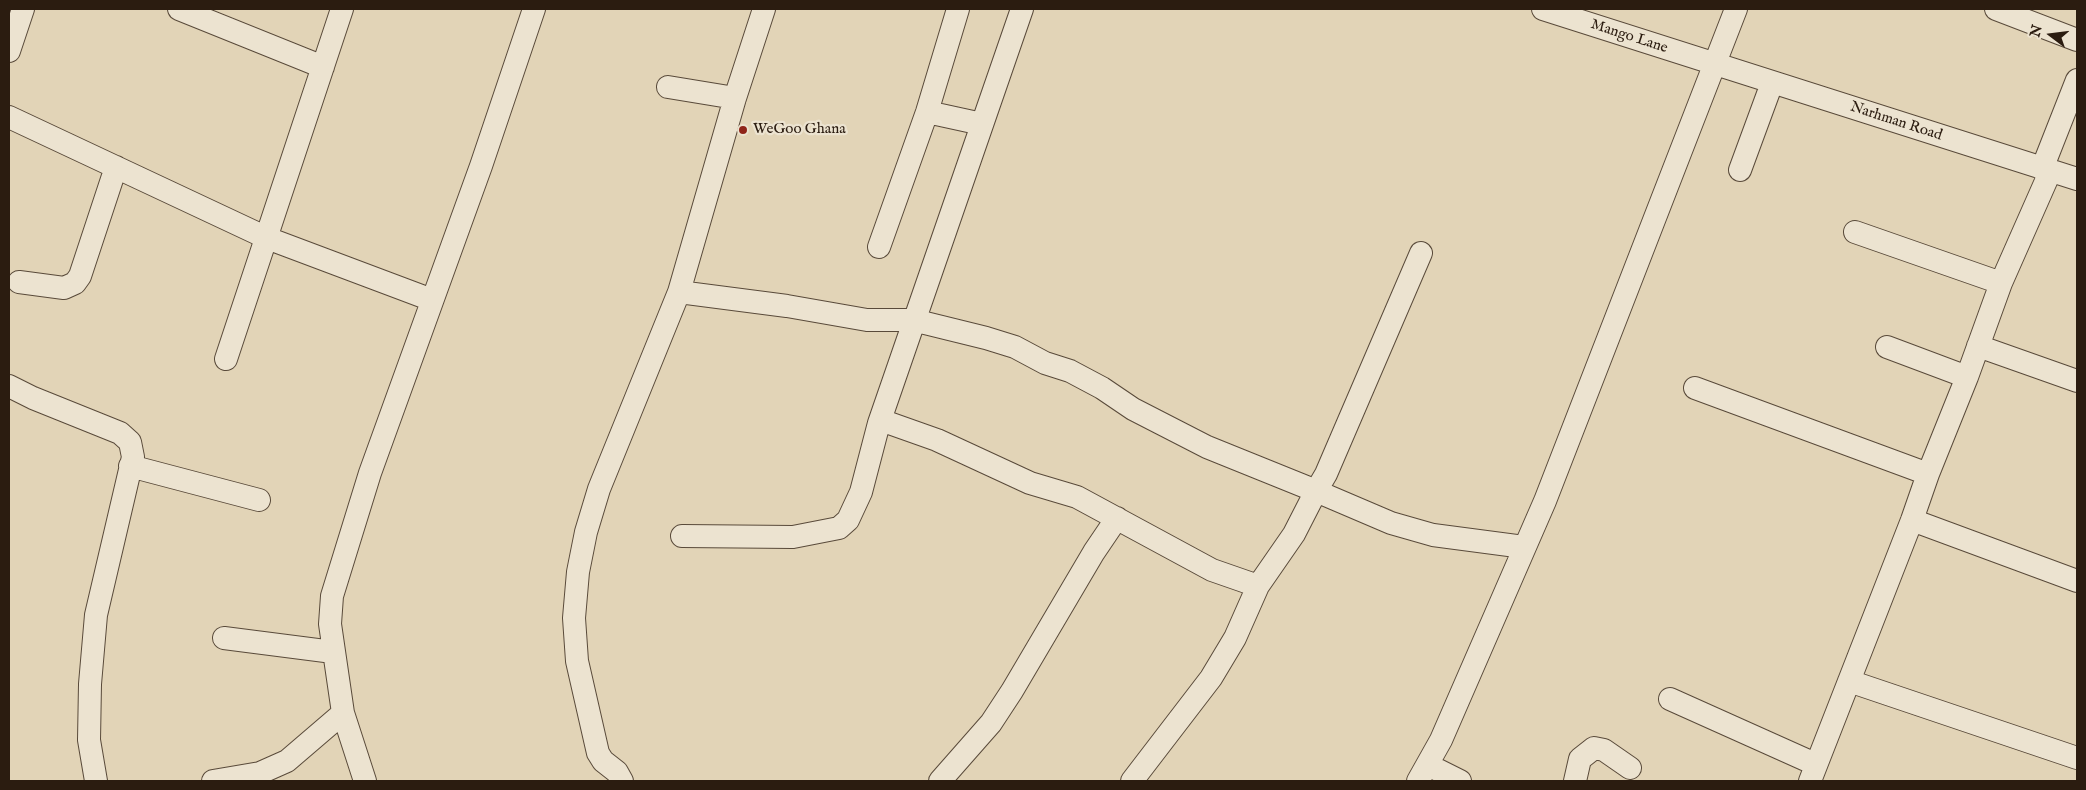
<!DOCTYPE html>
<html>
<head>
<meta charset="utf-8">
<style>
  body { margin:0 }
  #map { position:relative; width:2086px; height:790px; overflow:hidden; background:#e2d4b7; font-family:"IM FELL English",serif }
  canvas { display:block }
  .frame { position:absolute; inset:0; border:10px solid #2b1c10; pointer-events:none }
  .north { position:absolute; left:2026px; top:10px; width:50px; height:50px; -webkit-text-stroke:4px #ece3d0; paint-order:stroke; rotate:285deg; font-size:14px; font-weight:700; line-height:20px; text-align:center; color:#2b1c10 }
  .north::after { content:''; display:block; margin:auto; width:18px; height:22px; background:#2b1c10; clip-path:polygon(50% 0,100% 100%,50% 72%,0 100%) }
</style>
</head>
<body>
<div id="map">
<canvas width="2086" height="790"></canvas>
<div class="frame"></div>
<div class="north">N</div>
</div>
<script>
const g = document.querySelector('canvas').getContext('2d');
g.lineJoin = 'round';
const poly = rows => new Path2D(rows.map(r => 'M' + r).join(''));
function strokePath(path, color, width, dash) { g.strokeStyle = color; g.lineWidth = width; g.lineCap = dash ? 'butt' : 'round'; g.setLineDash(dash || []); g.stroke(path); }
function drawText(font, color, halo, rows, align = 'center') {
  g.font = font + ' "IM FELL English",serif'; g.lineWidth = 4.5; g.setLineDash([]); g.textBaseline = 'middle'; g.strokeStyle = halo; g.fillStyle = color; for (const [text, x, y, turn = 0] of rows) {
    g.save(); g.translate(x, y); g.rotate((+turn || 0) * Math.PI / 180); g.textAlign = isNaN(turn) ? turn : align; if (halo) g.strokeText(text, 0, 0); g.fillText(text, 0, 0); g.restore();
  }
}
const minor = poly([
  [179,9,323,67],
  [1543,9,2077,179],
  [1996,9,2077,40],
  [9,51,23,9],
  [668,87,735,98],
  [927,112,982,124],
  [9,117,267,238,432,300],
  [2042,169,2077,80],
  [1740,170,1772,83],
  [1855,232,2001,283],
  [879,247,927,112,958,9],
  [19,282,64,288,75,283,80,276,116,167],
  [679,292,787,306,867,320,913,320,986,338,1015,347,1045,363,1070,371,1102,388,1133,409,1207,447,1316,491,1326,474,1421,253],
  [1978,346,2077,381],
  [1887,347,1967,377],
  [226,359,342,9],
  [9,386,33,398,120,433,130,442,133,457,96,615,90,684,89,740,96,781],
  [1695,388,1928,474],
  [879,423,1022,9],
  [130,466,259,500],
  [1912,520,2077,581],
  [682,536,793,537,839,528,848,520,861,492,879,423,889,423,937,440,1030,483,1077,497,1212,570,1258,586],
  [224,638,333,652],
  [1849,681,2077,758],
  [1670,699,1815,764],
  [1428,765,1460,781],
  [213,781,260,773,287,761,343,713],
  [365,781,343,713,330,624,332,596,370,473,481,166,534,9],
  [622,781,617,772,603,761,598,753,577,661,574,618,578,572,586,532,599,489,679,292,735,98,764,9],
  [940,781,991,723,1012,691,1094,552,1117,518],
  [1132,781,1211,678,1235,638,1258,586,1294,534,1316,491,1391,523,1433,535,1524,547],
  [1418,781,1441,740,1545,501,1736,9],
  [1575,781,1580,759,1594,748,1604,750,1630,768],
  [1810,781,1912,520,1928,474,1967,377,2001,283,2050,172]
]);
strokePath(minor, '#594a3a', 24);
strokePath(minor, '#ece3d0', 22);
for (const [x, y, r, color] of [
  [743,130,5,"#8f2418"]
]) { const dot = new Path2D(); dot.arc(x, y, r, 0, 2 * Math.PI); g.fillStyle = color; g.fill(dot); strokePath(dot, '#ece3d0', 2); }
drawText('15px', '#2b1c10', '#ece3d0', [
  ["Mango Lane",1629,37,18],
  ["Narhman Road",1896,122,18]
]);
drawText('15px', '#2b1c10', '#ece3d0', [
  ["WeGoo Ghana",753,130]
], 'left');
</script>
</body>
</html>
